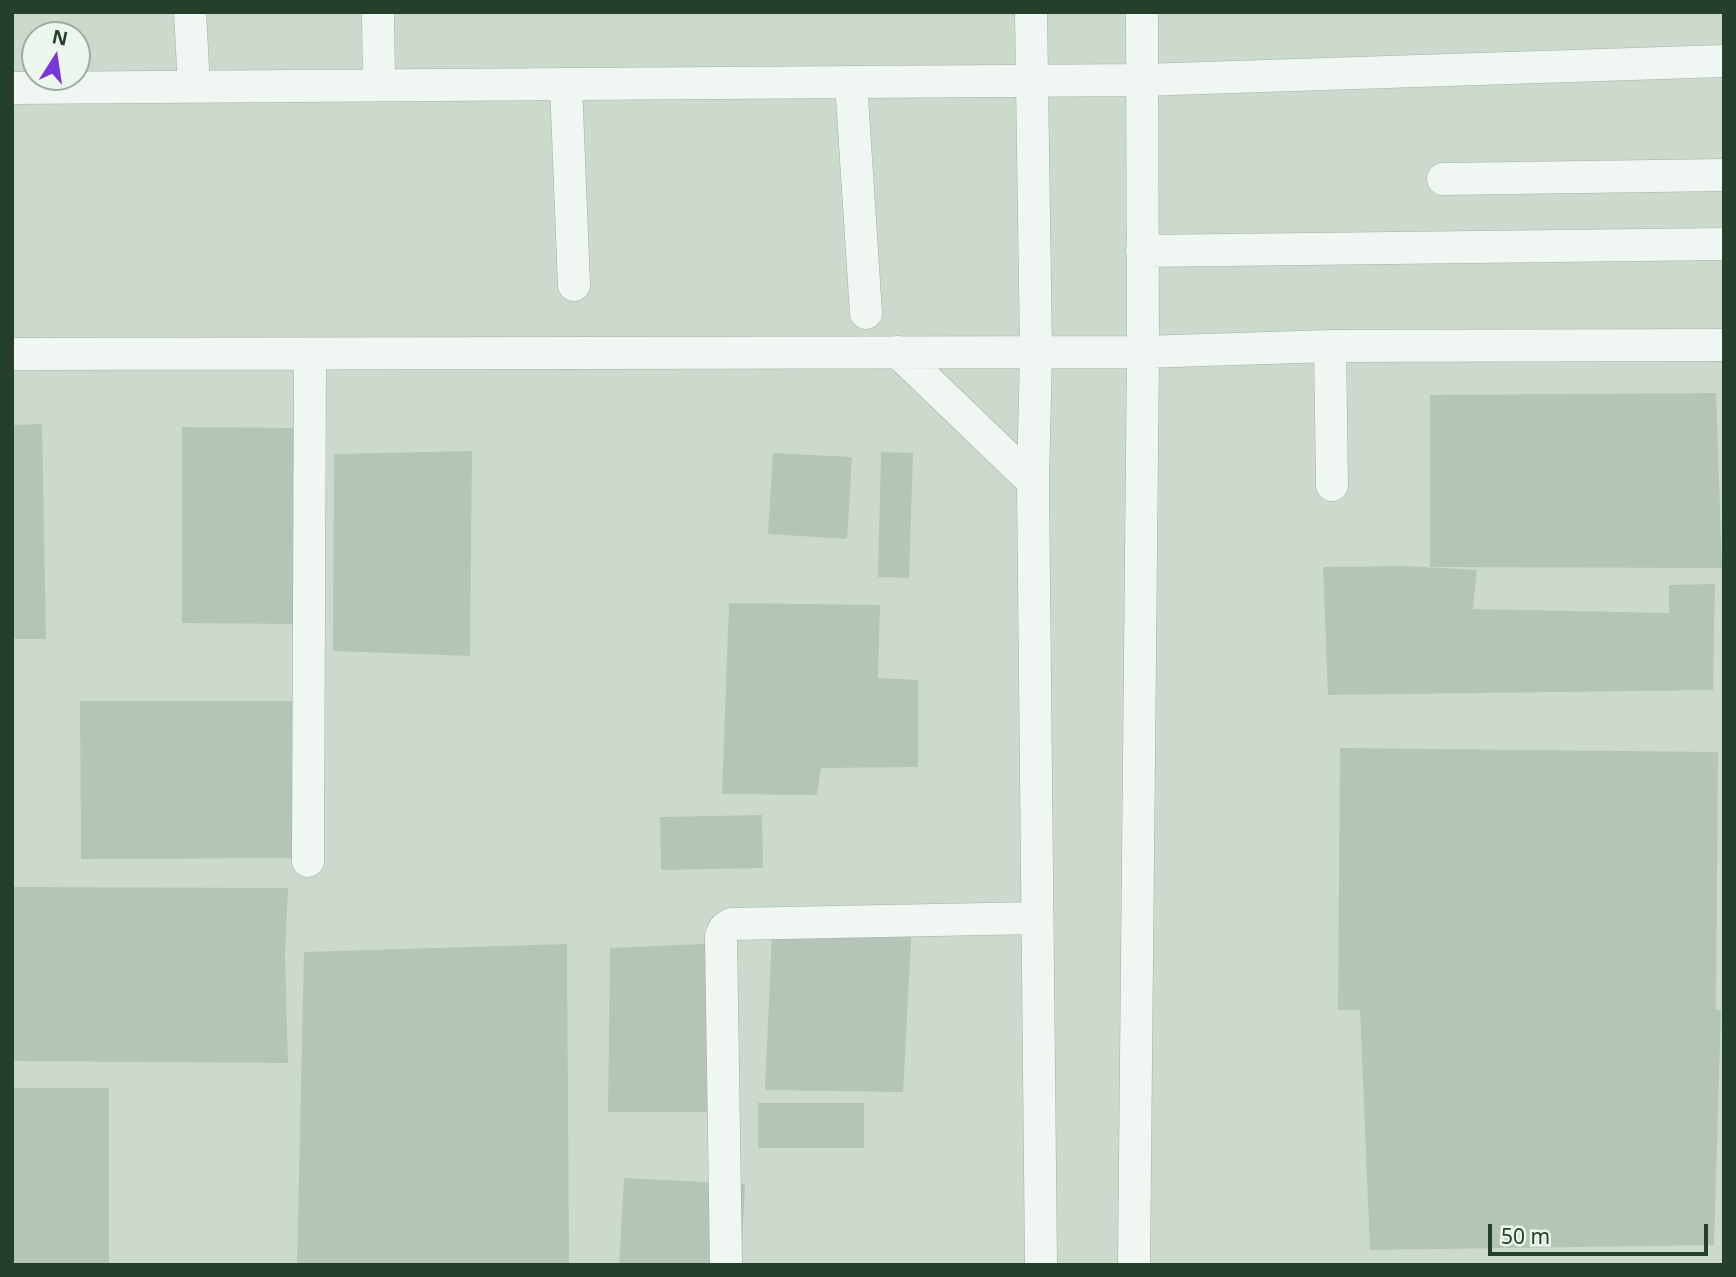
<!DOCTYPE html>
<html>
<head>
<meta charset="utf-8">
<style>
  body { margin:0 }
  #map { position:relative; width:1736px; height:1277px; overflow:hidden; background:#dde8df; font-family:"Noto Sans",sans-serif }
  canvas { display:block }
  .frame { position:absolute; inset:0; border:14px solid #25402a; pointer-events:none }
  .north { position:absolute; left:21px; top:21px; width:70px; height:70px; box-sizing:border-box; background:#ecf6ed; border:2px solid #9cad9f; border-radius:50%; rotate:12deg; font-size:19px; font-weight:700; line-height:28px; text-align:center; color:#25402a }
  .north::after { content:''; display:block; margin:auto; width:24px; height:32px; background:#7936d8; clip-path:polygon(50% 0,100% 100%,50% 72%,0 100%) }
  .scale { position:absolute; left:1488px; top:1224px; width:220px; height:32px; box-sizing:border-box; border:4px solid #25402a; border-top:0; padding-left:9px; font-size:21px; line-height:24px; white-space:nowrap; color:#25402a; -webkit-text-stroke:5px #ecf6ed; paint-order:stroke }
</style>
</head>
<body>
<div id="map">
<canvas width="1736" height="1277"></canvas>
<div class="frame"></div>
<div class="north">N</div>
<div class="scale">50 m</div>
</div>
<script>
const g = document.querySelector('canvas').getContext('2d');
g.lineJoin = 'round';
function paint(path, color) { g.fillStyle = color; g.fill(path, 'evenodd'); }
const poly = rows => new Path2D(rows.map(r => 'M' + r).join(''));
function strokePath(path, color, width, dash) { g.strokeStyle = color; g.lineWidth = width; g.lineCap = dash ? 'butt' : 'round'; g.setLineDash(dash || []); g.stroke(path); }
paint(poly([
  [12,12,1724,12,1724,1265,12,1265],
  [35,35,77,35,77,77,35,77]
]), '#cbdacd');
paint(poly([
  [1716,393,1722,568,1430,567,1430,395],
  [42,424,46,639,12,639,12,425],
  [182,427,297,428,297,624,182,623],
  [472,451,470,656,333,651,334,454],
  [881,452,913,453,909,578,878,577],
  [773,453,852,457,847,539,768,534],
  [1404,566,1477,570,1473,609,1669,613,1669,585,1715,584,1713,690,1328,695,1323,567],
  [729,603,880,605,878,678,918,680,918,767,821,768,817,795,722,794],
  [80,701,308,701,308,858,81,859],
  [1340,748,1718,752,1716,1010,1721,1010,1714,1245,1370,1250,1360,1010,1338,1010],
  [762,815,763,868,661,870,660,817],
  [12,887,288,888,285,955,288,1063,12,1061],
  [912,924,903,1092,765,1090,772,931],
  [726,943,721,1112,608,1112,610,948],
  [567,944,569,1265,297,1265,304,952],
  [12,1088,109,1088,109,1265,12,1265],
  [758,1103,864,1103,864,1148,758,1148],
  [624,1178,745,1184,741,1265,619,1265]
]), '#b4c5b7');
const minor = poly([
  [190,12,194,86],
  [378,12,379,85],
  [1031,12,1036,352,1033,482,1041,1265],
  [851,82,866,313],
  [566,84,574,285],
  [12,88,1142,80,1724,61],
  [1443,179,1724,175],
  [1142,251,1724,244],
  [1330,346,1332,485],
  [898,352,1033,482],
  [12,354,1143,352,1330,346,1724,345],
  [308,861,310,354],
  [726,1265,721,936,725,928,731,924,1037,918],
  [1134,1265,1143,352,1142,12]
]);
strokePath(minor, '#a2b2a5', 33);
strokePath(minor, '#f0f6f1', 32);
</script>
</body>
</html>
